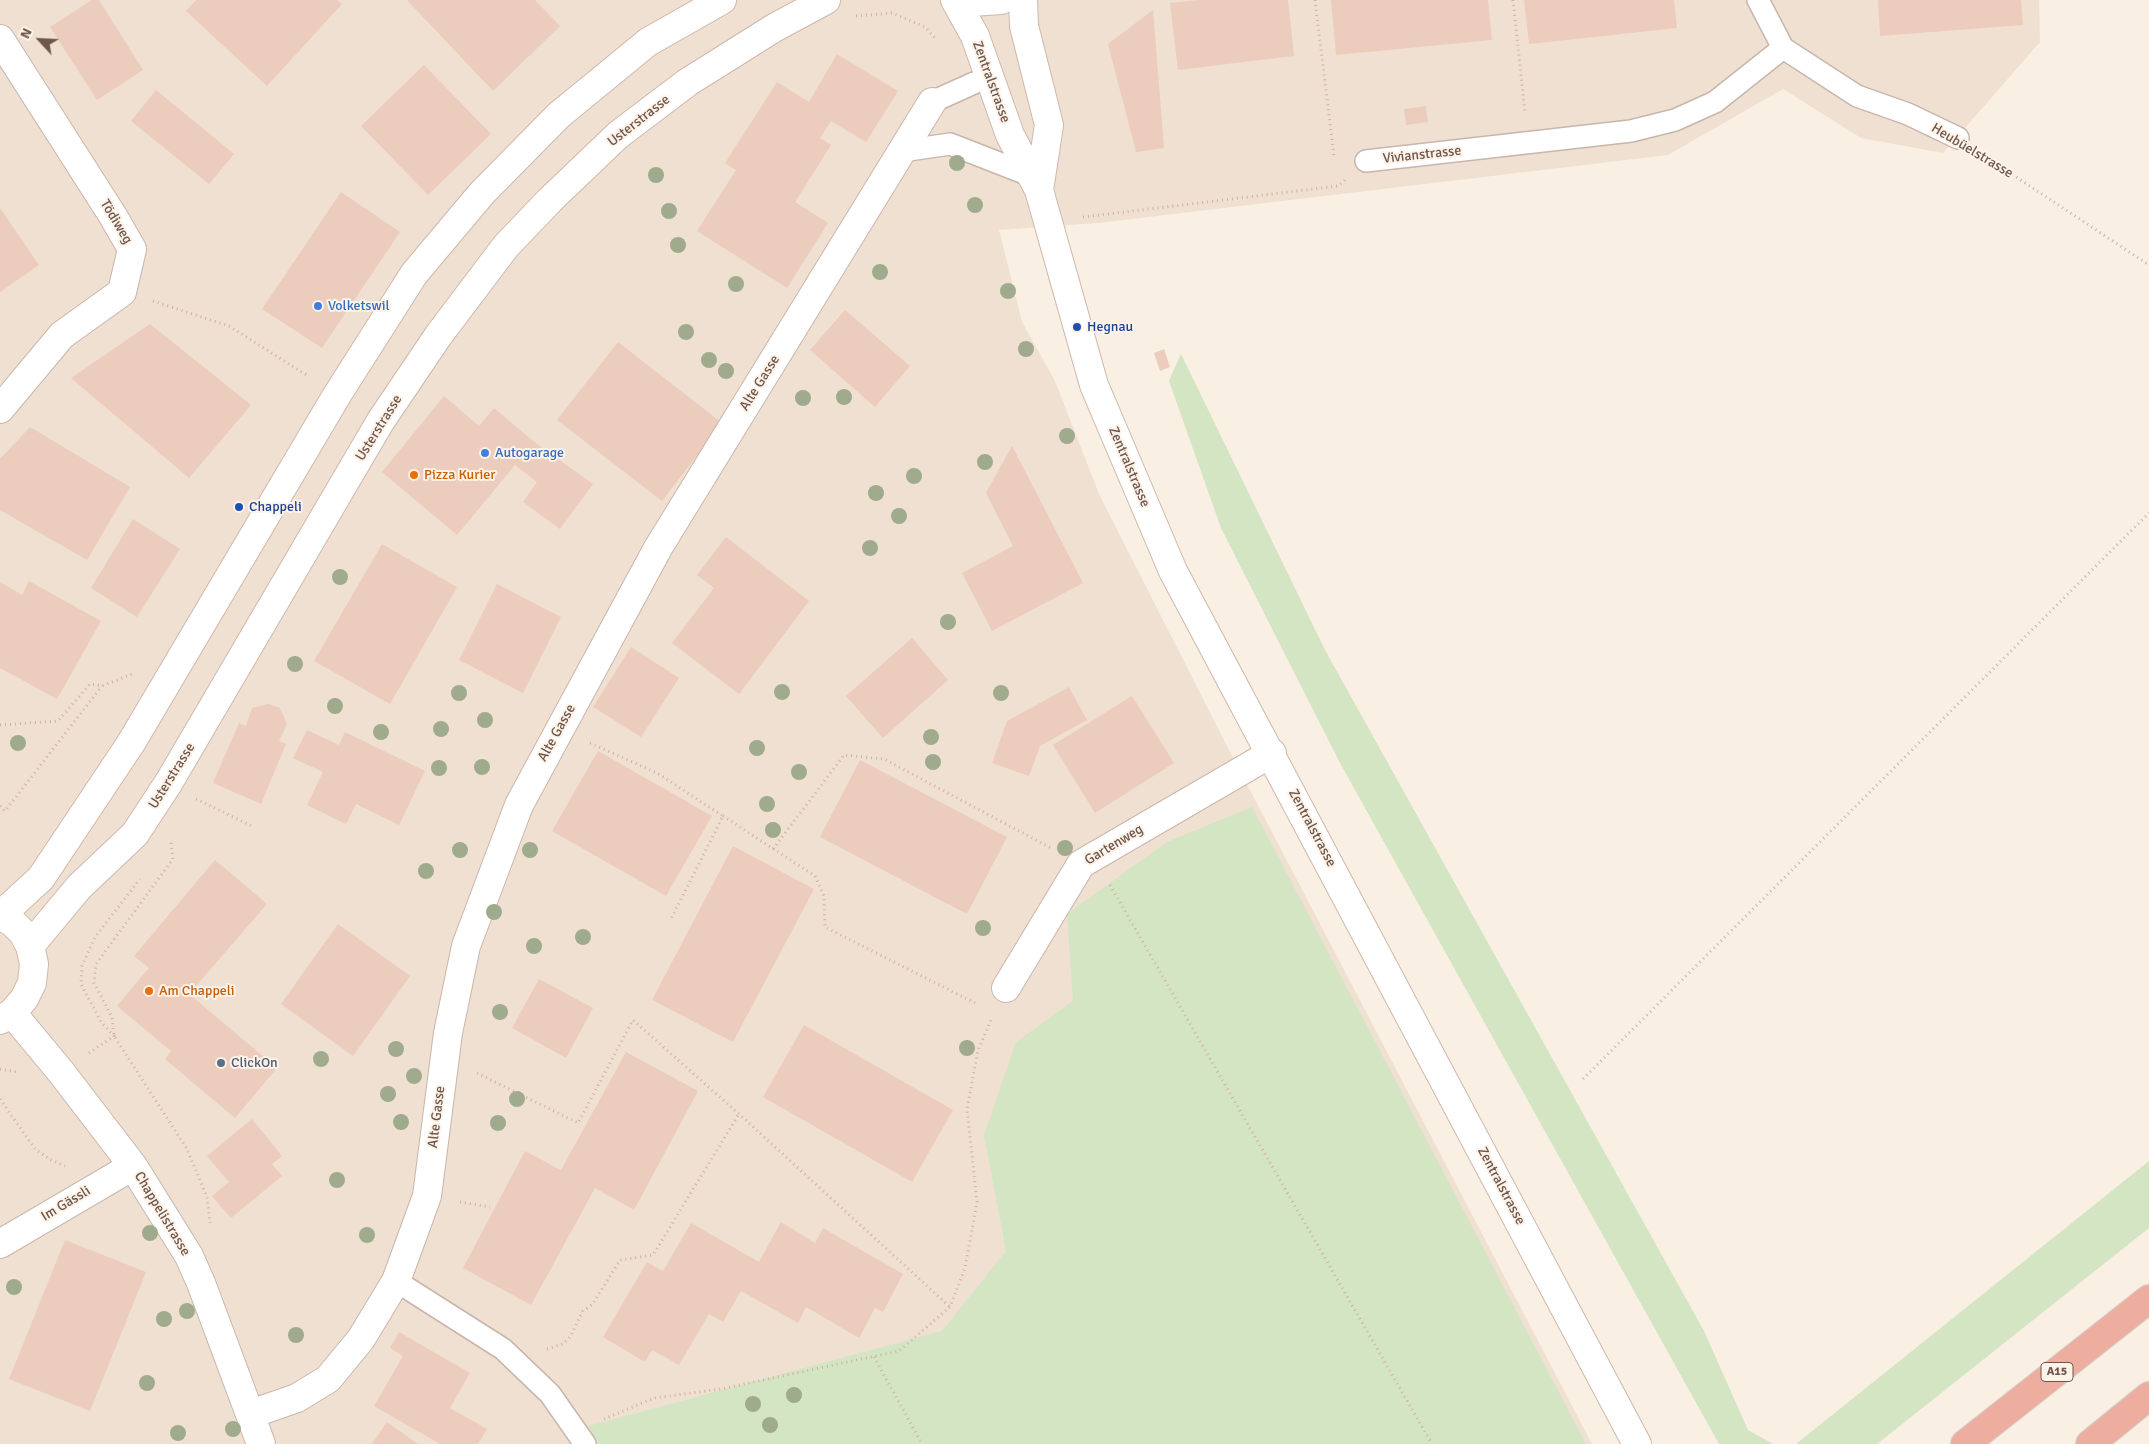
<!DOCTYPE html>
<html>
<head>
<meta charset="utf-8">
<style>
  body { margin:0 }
  #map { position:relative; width:2149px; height:1444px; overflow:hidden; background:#f9efe3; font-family:Signika,sans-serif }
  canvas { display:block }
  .north { position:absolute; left:15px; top:15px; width:50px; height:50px; -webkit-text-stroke:4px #fdf3e8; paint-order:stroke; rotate:295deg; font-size:14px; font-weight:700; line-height:20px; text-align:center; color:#6e564c }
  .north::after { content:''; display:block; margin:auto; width:18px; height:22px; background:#6e564c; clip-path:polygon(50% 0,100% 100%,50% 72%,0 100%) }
</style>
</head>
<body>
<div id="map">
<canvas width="2149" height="1444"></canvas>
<div class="north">N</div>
</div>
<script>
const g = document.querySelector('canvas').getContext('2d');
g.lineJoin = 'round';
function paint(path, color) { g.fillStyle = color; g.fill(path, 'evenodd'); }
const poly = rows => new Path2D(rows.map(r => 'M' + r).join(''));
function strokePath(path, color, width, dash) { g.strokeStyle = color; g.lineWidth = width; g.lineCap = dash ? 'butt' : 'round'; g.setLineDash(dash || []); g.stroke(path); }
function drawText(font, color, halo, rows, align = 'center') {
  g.font = font + ' Signika,sans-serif'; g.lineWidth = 4; g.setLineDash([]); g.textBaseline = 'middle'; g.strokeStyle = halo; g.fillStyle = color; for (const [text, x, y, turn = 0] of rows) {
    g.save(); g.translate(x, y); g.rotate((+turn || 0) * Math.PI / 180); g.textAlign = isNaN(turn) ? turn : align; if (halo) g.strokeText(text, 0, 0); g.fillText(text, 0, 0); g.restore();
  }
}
paint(poly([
  [0,0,2039,0,2040,42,1943,153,1861,138,1783,89,1668,155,1098,223,999,230,1022,322,1055,381,1099,494,1228,748,1592,1444,0,1444]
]), '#f0e0d2');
paint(poly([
  [1181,354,1325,650,1704,1331,1748,1430,1773,1444,1719,1444,1340,763,1221,528,1169,381],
  [1252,807,1586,1444,585,1444,577,1429,942,1331,1006,1251,984,1135,1016,1042,1073,1001,1067,914,1167,842],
  [2149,1161,2149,1228,1877,1444,1796,1444]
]), '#d3e5c3');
paint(poly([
  [92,0,99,0,143,70,97,100,50,27],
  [196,0,337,0,342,4,267,86,186,11],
  [407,0,535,0,560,26,493,91],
  [1198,0,1288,0,1294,56,1178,70,1170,3],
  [1331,0,1488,0,1492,40,1336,55],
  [1524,0,1674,0,1677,28,1529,44],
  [1878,0,2021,0,2023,25,1880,36],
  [1153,10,1164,148,1136,152,1108,44],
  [837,54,898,91,866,142,831,121,820,138,831,145,795,202,828,223,787,288,697,231,736,170,725,163,777,82,809,102],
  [424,65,491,134,428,195,361,126],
  [156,90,234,154,209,184,131,121],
  [1426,106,1428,122,1406,125,1404,109],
  [341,192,400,232,322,348,262,309],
  [0,208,39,265,0,292],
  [845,310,910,366,875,407,810,350],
  [150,324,251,405,189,478,71,378],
  [618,342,722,423,662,501,557,420],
  [1164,349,1170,367,1160,371,1154,353],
  [444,396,479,426,494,408,533,441,593,484,560,529,523,502,537,482,515,465,457,535,382,472],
  [30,427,130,487,87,560,0,510,0,459],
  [1012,446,1083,583,992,631,962,573,1013,546,986,493],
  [133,519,180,549,137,617,91,588],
  [726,537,809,601,739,694,672,643,714,588,697,575],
  [382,544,457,587,390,704,314,661],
  [29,581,101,621,57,699,0,668,0,582,22,595],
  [497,584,561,617,523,693,459,660],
  [912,638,948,680,883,738,846,696],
  [631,647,679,678,641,737,593,707],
  [1069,687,1087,720,1040,746,1029,776,992,763,1007,721],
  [1132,696,1174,763,1095,813,1053,745],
  [268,704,280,708,287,724,279,741,286,744,261,804,213,783,239,723,246,726,252,708],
  [307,730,339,745,345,732,425,771,399,825,356,804,346,824,307,805,323,772,293,758],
  [598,751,712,816,666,896,552,831],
  [860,760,1007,837,967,914,820,837],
  [733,846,814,889,733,1042,652,1000],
  [215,860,267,904,189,994,277,1068,235,1118,165,1059,171,1051,117,1006,149,968,134,956],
  [338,924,410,976,353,1056,281,1004],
  [539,979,593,1008,566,1058,512,1028],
  [804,1025,953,1110,912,1182,763,1097],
  [626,1052,698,1091,634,1210,595,1188,531,1305,463,1268,525,1151,561,1170],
  [252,1119,282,1156,272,1164,282,1176,231,1218,212,1196,229,1182,207,1156],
  [781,1222,815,1243,823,1228,903,1274,883,1312,875,1308,859,1338,806,1307,798,1323,741,1291,723,1322,709,1314,679,1365,652,1350,645,1362,603,1337,647,1262,663,1271,691,1223,759,1262],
  [65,1240,146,1272,90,1411,9,1379],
  [399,1332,470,1373,450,1408,487,1429,478,1444,440,1444,374,1406,403,1356,390,1348],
  [387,1422,418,1444,372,1444]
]), '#ecccbd');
const service = poly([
  [1758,0,1783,48,1857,96,1908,114,1958,138],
  [932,102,974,83],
  [902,151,950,144,1032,176],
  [1366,161,1631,131,1675,120,1715,102,1783,48],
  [396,1281,503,1349,550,1394,585,1444]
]);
const minor = poly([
  [0,39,113,216,132,249,122,292,62,335,0,409],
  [1006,988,1081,864,1272,753],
  [12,1013,61,1072,133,1166,189,1256,201,1283,261,1444],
  [0,1244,133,1166],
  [251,1414,297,1398,328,1379,361,1339,396,1281,427,1196,448,1033,466,946,519,805,658,548,932,102]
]);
const secondary = poly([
  [955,0,975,36,1010,135,1039,190,1094,385,1173,571,1637,1444],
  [961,0,972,2,1001,0],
  [1023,0,1024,26,1049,125,1039,190],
  [0,915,13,923,23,933,30,946,34,964,32,983,24,999,12,1013,0,1020],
  [1,915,41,878,131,743,337,395,414,274,482,193,559,115,648,42,722,0],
  [30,946,79,887,135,834,169,782,380,422,438,336,506,246,550,200,618,135,688,82,774,28,826,0]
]);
const motorway = poly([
  [1965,1444,2149,1299],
  [2090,1444,2149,1396]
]);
strokePath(service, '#c8b6ab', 24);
strokePath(minor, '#c8b6ab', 30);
strokePath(secondary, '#ceb8ab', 30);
strokePath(motorway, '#d6d0cd', 30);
strokePath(poly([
  [1315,0,1334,156],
  [1513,0,1525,112],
  [856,16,892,13,925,27,936,39],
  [1983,155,2149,265],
  [1083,217,1338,186,1345,180],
  [153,301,229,326,308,376],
  [0,725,58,721,90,684,102,686,132,674],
  [590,743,657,773,723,816,671,919],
  [196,799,254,827],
  [0,806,5,811,102,686],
  [723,816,815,876,824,896,825,927,975,1003],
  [171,843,173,859,96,964,94,983,112,1017,114,1036,187,1149,207,1197,210,1223],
  [773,849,844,755,884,759,1051,848],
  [1110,885,1432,1444],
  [89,1053,114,1036,101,1022,81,984,82,966,95,937,140,879],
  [0,1069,17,1072],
  [477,1073,578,1123,633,1020,739,1114,950,1307],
  [1583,1079,2149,513],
  [0,1099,35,1149,51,1160,65,1166],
  [460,1202,490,1207],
  [547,1349,563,1344,570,1337,583,1311,592,1305,620,1260,653,1255,739,1114],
  [874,1357,922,1444],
  [604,1419,654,1398,721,1389,899,1351,950,1307,965,1268,977,1202,967,1109,978,1050,992,1018]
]), '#d0b0a1', 3, [1, 4]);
strokePath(service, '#fff', 21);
strokePath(minor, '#fff', 28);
strokePath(secondary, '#fff', 28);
strokePath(motorway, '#edaea0', 28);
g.fillStyle = '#9fab8c';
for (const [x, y] of [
  [957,163],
  [656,175],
  [975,205],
  [669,211],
  [678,245],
  [880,272],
  [736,284],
  [1008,291],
  [686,332],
  [1026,349],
  [709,360],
  [726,371],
  [844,397],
  [803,398],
  [1067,436],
  [985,462],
  [914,476],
  [876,493],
  [899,516],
  [870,548],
  [340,577],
  [948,622],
  [295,664],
  [782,692],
  [459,693],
  [1001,693],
  [335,706],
  [485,720],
  [441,729],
  [381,732],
  [931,737],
  [18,743],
  [757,748],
  [933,762],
  [482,767],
  [439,768],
  [799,772],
  [767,804],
  [773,830],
  [1065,848],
  [460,850],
  [530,850],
  [426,871],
  [494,912],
  [983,928],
  [583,937],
  [534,946],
  [500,1012],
  [967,1048],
  [396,1049],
  [321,1059],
  [414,1076],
  [388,1094],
  [517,1099],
  [401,1122],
  [498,1123],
  [337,1180],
  [150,1233],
  [367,1235],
  [14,1287],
  [187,1311],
  [164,1319],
  [296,1335],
  [147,1383],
  [794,1395],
  [753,1404],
  [770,1425],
  [233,1429],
  [178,1433]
]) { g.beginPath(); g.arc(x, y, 8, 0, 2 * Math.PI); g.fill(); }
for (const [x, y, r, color] of [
  [318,306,5,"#3f7fe0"],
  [1077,327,5,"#1a4fb4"],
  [485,453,5,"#3f7fe0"],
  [414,475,5,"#e8710a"],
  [239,507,5,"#1a4fb4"],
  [149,991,5,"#e8710a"],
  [221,1063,5,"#5c6f8a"]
]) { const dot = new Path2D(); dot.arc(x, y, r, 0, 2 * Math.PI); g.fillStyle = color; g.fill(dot); strokePath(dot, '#fdf3e8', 2); }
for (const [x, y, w] of [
  [2057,1372,32]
]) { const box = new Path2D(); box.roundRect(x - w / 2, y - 9.5, w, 19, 4); g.fillStyle = '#fdf3e8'; g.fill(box); strokePath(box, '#6e564c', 1); }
drawText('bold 12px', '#6e564c', null, [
  ["A15",2057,1372]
]);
drawText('14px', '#6e564c', '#fdf3e8', [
  ["Zentralstrasse",991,82,70],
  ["Usterstrasse",639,121,-38],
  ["Heubüelstrasse",1972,151,31],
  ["Vivianstrasse",1422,155,-6],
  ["Tödiweg",116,222,59],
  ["Alte Gasse",760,383,-58],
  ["Usterstrasse",379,428,-58],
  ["Zentralstrasse",1129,467,67],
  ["Alte Gasse",557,733,-61],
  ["Usterstrasse",172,776,-58],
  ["Zentralstrasse",1312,828,62],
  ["Gartenweg",1114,845,-31],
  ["Alte Gasse",437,1117,-83],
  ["Zentralstrasse",1501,1186,62],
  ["Im Gässli",66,1204,-31],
  ["Chappelistrasse",162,1214,59]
]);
drawText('14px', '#366cbe', '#fdf3e8', [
  ["Volketswil",328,306],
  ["Autogarage",495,453]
], 'left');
drawText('14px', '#164399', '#fdf3e8', [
  ["Hegnau",1087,327],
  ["Chappeli",249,507]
], 'left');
drawText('14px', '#c56008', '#fdf3e8', [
  ["Pizza Kurier",424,475],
  ["Am Chappeli",159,991]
], 'left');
drawText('14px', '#4e5e75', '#fdf3e8', [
  ["ClickOn",231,1063]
], 'left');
</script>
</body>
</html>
